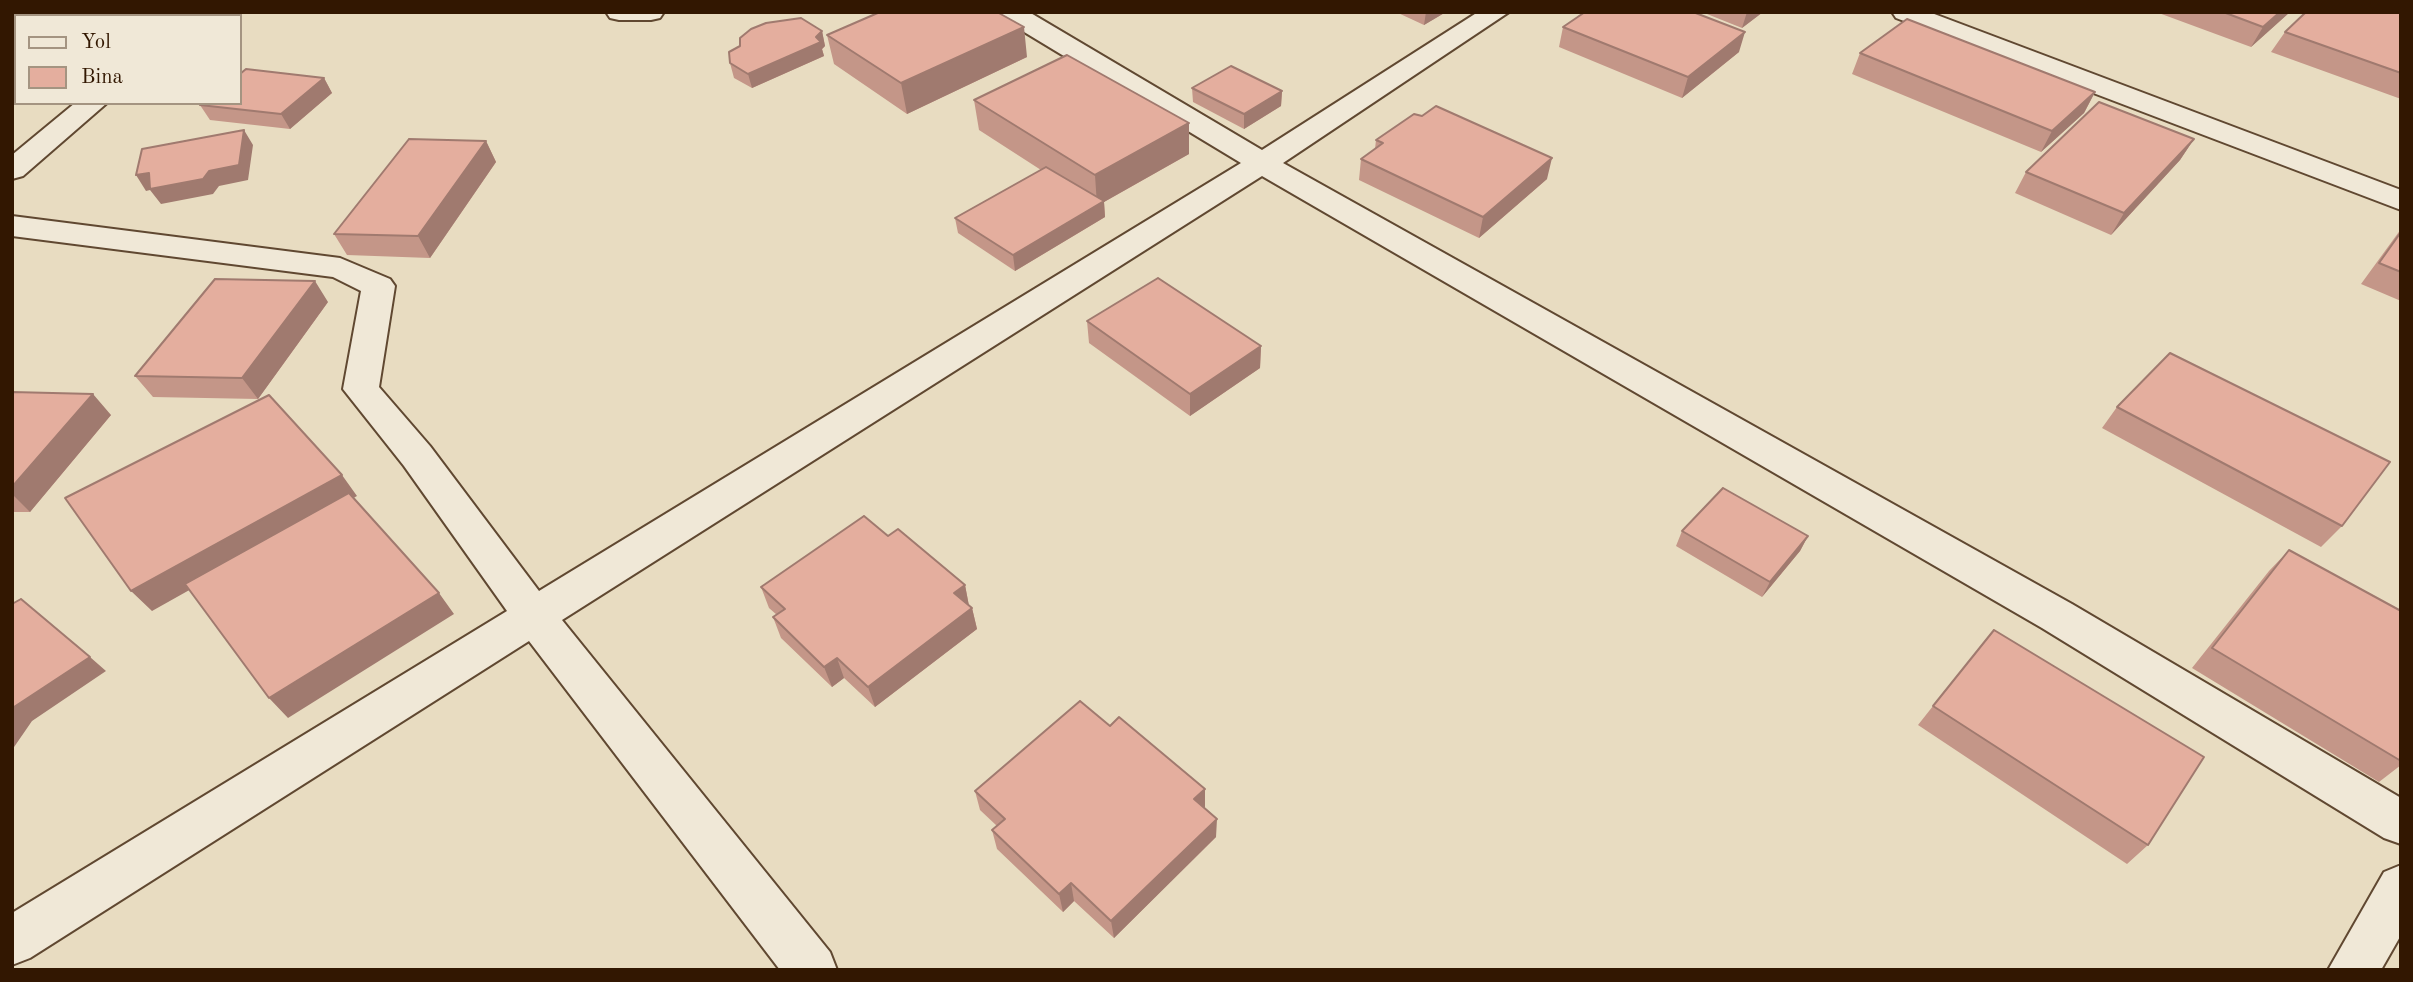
<!DOCTYPE html>
<html>
<head>
<meta charset="utf-8">
<style>
  body { margin:0 }
  #map { position:relative; width:2413px; height:982px; overflow:hidden; background:#e8dcc1; font-family:"Old Standard TT",serif }
  canvas { display:block }
  .frame { position:absolute; inset:0; border:14px solid #321701; pointer-events:none }
  .legend { position:absolute; left:14px; top:14px; width:228px; height:91px; box-sizing:border-box; background:#f0e8d7; border:2px solid #a49481; margin:0; padding:9px 12px; list-style:none; font-size:21px; color:#321701 }
  .legend li { display:flex; align-items:center; gap:14px; height:35px }
  .legend b { width:35px; border:2px solid #a49481 }
</style>
</head>
<body>
<div id="map">
<canvas width="2413" height="982"></canvas>
<div class="frame"></div>
<ul class="legend">
<li><b style="height:9px;background:#f0e8d7"></b>Yol</li>
<li><b style="height:19px;background:#e4ae9e"></b>Bina</li>
</ul>
</div>
<script>
const g = document.querySelector('canvas').getContext('2d');
g.lineJoin = 'round';
const poly = rows => new Path2D(rows.map(r => 'M' + r).join(''));
function strokePath(path, color, width, dash) { g.strokeStyle = color; g.lineWidth = width; g.lineCap = dash ? 'butt' : 'round'; g.setLineDash(dash || []); g.stroke(path); }
function paint(path, color) { g.fillStyle = color; g.fill(path, 'evenodd'); }
const minor = poly([
  [199,12,228,12,225,16,196,16,199,12],
  [606,12,664,12,660,18,651,20,619,20,610,18,606,12],
  [997,12,1029,12,1262,150,1478,12,1509,12,1283,163,2072,604,2401,798,2401,844,2384,838,2042,628,1262,176,562,620,830,952,837,970,780,970,529,641,30,958,12,965,12,913,507,611,404,466,343,389,361,291,333,277,12,236,12,216,340,258,390,279,395,286,379,387,430,446,539,591,1241,163,1001,18,997,12],
  [1892,12,1929,12,2401,190,2401,210,1896,18,1892,12],
  [75,103,107,103,23,176,12,179,12,155,75,103],
  [2401,865,2401,935,2381,970,2328,970,2384,872,2401,865]
]);
strokePath(minor, '#604831', 4);
paint(minor, '#f0e8d7');
paint(poly([
  [1396,12,1446,12,1424,25],
  [1702,12,1763,12,1742,28],
  [2156,12,2290,12,2251,47],
  [2401,12,2401,99,2271,52,2285,32],
  [1563,27,1739,52,1682,98,1559,47],
  [822,31,825,46,822,49,824,56,752,88,734,78,730,63],
  [827,35,1027,57,907,114,834,64],
  [1860,53,2095,92,2084,113,2041,152,1852,74],
  [324,78,332,93,290,129,210,120,200,105],
  [1192,88,1282,91,1281,106,1244,129,1193,102],
  [974,100,1189,154,1104,202,1105,217,1015,271,958,233,955,218,1041,170,979,130],
  [2194,139,2180,160,2111,235,2015,193,2026,172],
  [1376,140,1547,179,1479,238,1359,180,1361,159,1375,149],
  [486,141,496,162,430,258,347,255,334,234],
  [2401,229,2401,301,2361,284],
  [328,302,258,399,153,397,135,376],
  [1087,321,1261,346,1260,368,1190,416,1089,343],
  [12,392,111,415,30,512,12,512],
  [2117,407,2342,526,2321,547,2102,428],
  [1682,531,1808,536,1800,551,1762,597,1676,546],
  [888,536,965,585,969,606,972,608,977,629,875,707,844,678,832,687,781,638,773,617,777,615,769,608,761,587],
  [2289,550,2401,611,2401,765,2379,782,2192,668,2269,571],
  [1933,706,2148,845,2127,864,1918,725],
  [1110,726,1205,789,1204,808,1216,837,1114,938,1074,901,1063,912,997,849,992,830,997,826,980,810,975,791]
]), '#c49688');
paint(poly([
  [1426,12,1446,12,1424,25],
  [1747,12,1763,12,1742,28],
  [2280,12,2290,12,2251,47,2263,27],
  [1024,27,1027,57,907,114,901,83],
  [822,31,825,46,822,49,824,56,752,88,748,74,816,37],
  [1745,32,1739,52,1682,98,1688,77],
  [324,78,332,93,290,129,281,114],
  [1282,91,1281,106,1244,129,1244,114],
  [2095,92,2084,113,2041,152,2052,131],
  [1189,123,1189,154,1104,202,1105,217,1015,271,1013,255,1097,205,1095,175],
  [244,130,253,145,248,180,219,186,213,194,161,204,150,190,146,191,136,175,149,173,209,171],
  [2194,139,2180,160,2111,235,2124,213],
  [486,141,496,162,430,258,418,236],
  [1552,158,1547,179,1479,238,1483,217],
  [315,281,328,302,258,399,242,378],
  [1261,346,1260,368,1190,416,1190,394],
  [93,394,111,415,30,512,12,494,12,487],
  [342,475,357,496,152,611,131,591],
  [1808,536,1800,551,1762,597,1770,582],
  [965,585,969,606,954,593],
  [439,593,454,614,288,718,269,698],
  [972,608,977,629,875,707,868,687],
  [90,657,106,671,32,721,12,750,12,710,14,707],
  [837,658,844,678,832,687,824,667],
  [1205,789,1205,808,1194,818,1194,799],
  [1217,819,1216,837,1114,938,1111,921],
  [1071,883,1074,901,1063,912,1059,894]
]), '#a07a6f');
const building = poly([
  [880,12,997,12,1024,27,901,83,827,35,880,12],
  [1585,12,1693,12,1745,32,1688,77,1563,27,1585,12],
  [2223,12,2280,12,2263,27,2223,12],
  [2306,12,2401,12,2401,73,2285,32,2306,12],
  [801,18,822,31,816,37,821,42,748,74,730,63,729,52,740,46,740,38,751,29,766,23,801,18],
  [1907,19,2095,92,2052,131,1860,53,1907,19],
  [1067,55,1189,123,1095,175,974,100,1067,55],
  [1231,66,1282,91,1244,114,1192,88,1231,66],
  [246,69,324,78,281,114,200,105,203,103,240,103,240,74,246,69],
  [2099,102,2194,139,2124,213,2026,172,2099,102],
  [1436,106,1552,158,1483,217,1361,159,1383,143,1376,140,1414,114,1422,116,1436,106],
  [244,130,239,165,209,171,203,179,150,189,149,173,136,175,142,149,244,130],
  [409,139,486,141,418,236,334,234,409,139],
  [1046,167,1104,201,1013,255,955,218,1046,167],
  [2401,232,2401,272,2379,263,2401,232],
  [1158,278,1261,346,1190,394,1087,321,1158,278],
  [215,279,315,281,242,378,135,376,215,279],
  [2170,353,2390,462,2342,526,2117,407,2170,353],
  [12,392,93,394,12,487,12,392],
  [269,395,342,475,131,591,65,498,269,395],
  [1723,488,1808,536,1770,582,1682,531,1723,488],
  [349,493,439,593,269,698,185,584,349,493],
  [864,516,888,536,898,529,965,585,954,593,972,608,868,687,837,658,824,667,773,617,785,609,761,587,864,516],
  [2289,550,2401,611,2401,761,2212,648,2289,550],
  [21,599,90,657,14,707,12,710,12,604,21,599],
  [1994,630,2204,757,2148,845,1933,706,1994,630],
  [1080,701,1110,726,1119,717,1205,789,1194,799,1217,819,1111,921,1071,883,1059,894,992,830,1005,819,975,791,1080,701]
]);
paint(building, '#e4ae9e');
strokePath(building, '#a07a6f', 2);
</script>
</body>
</html>
